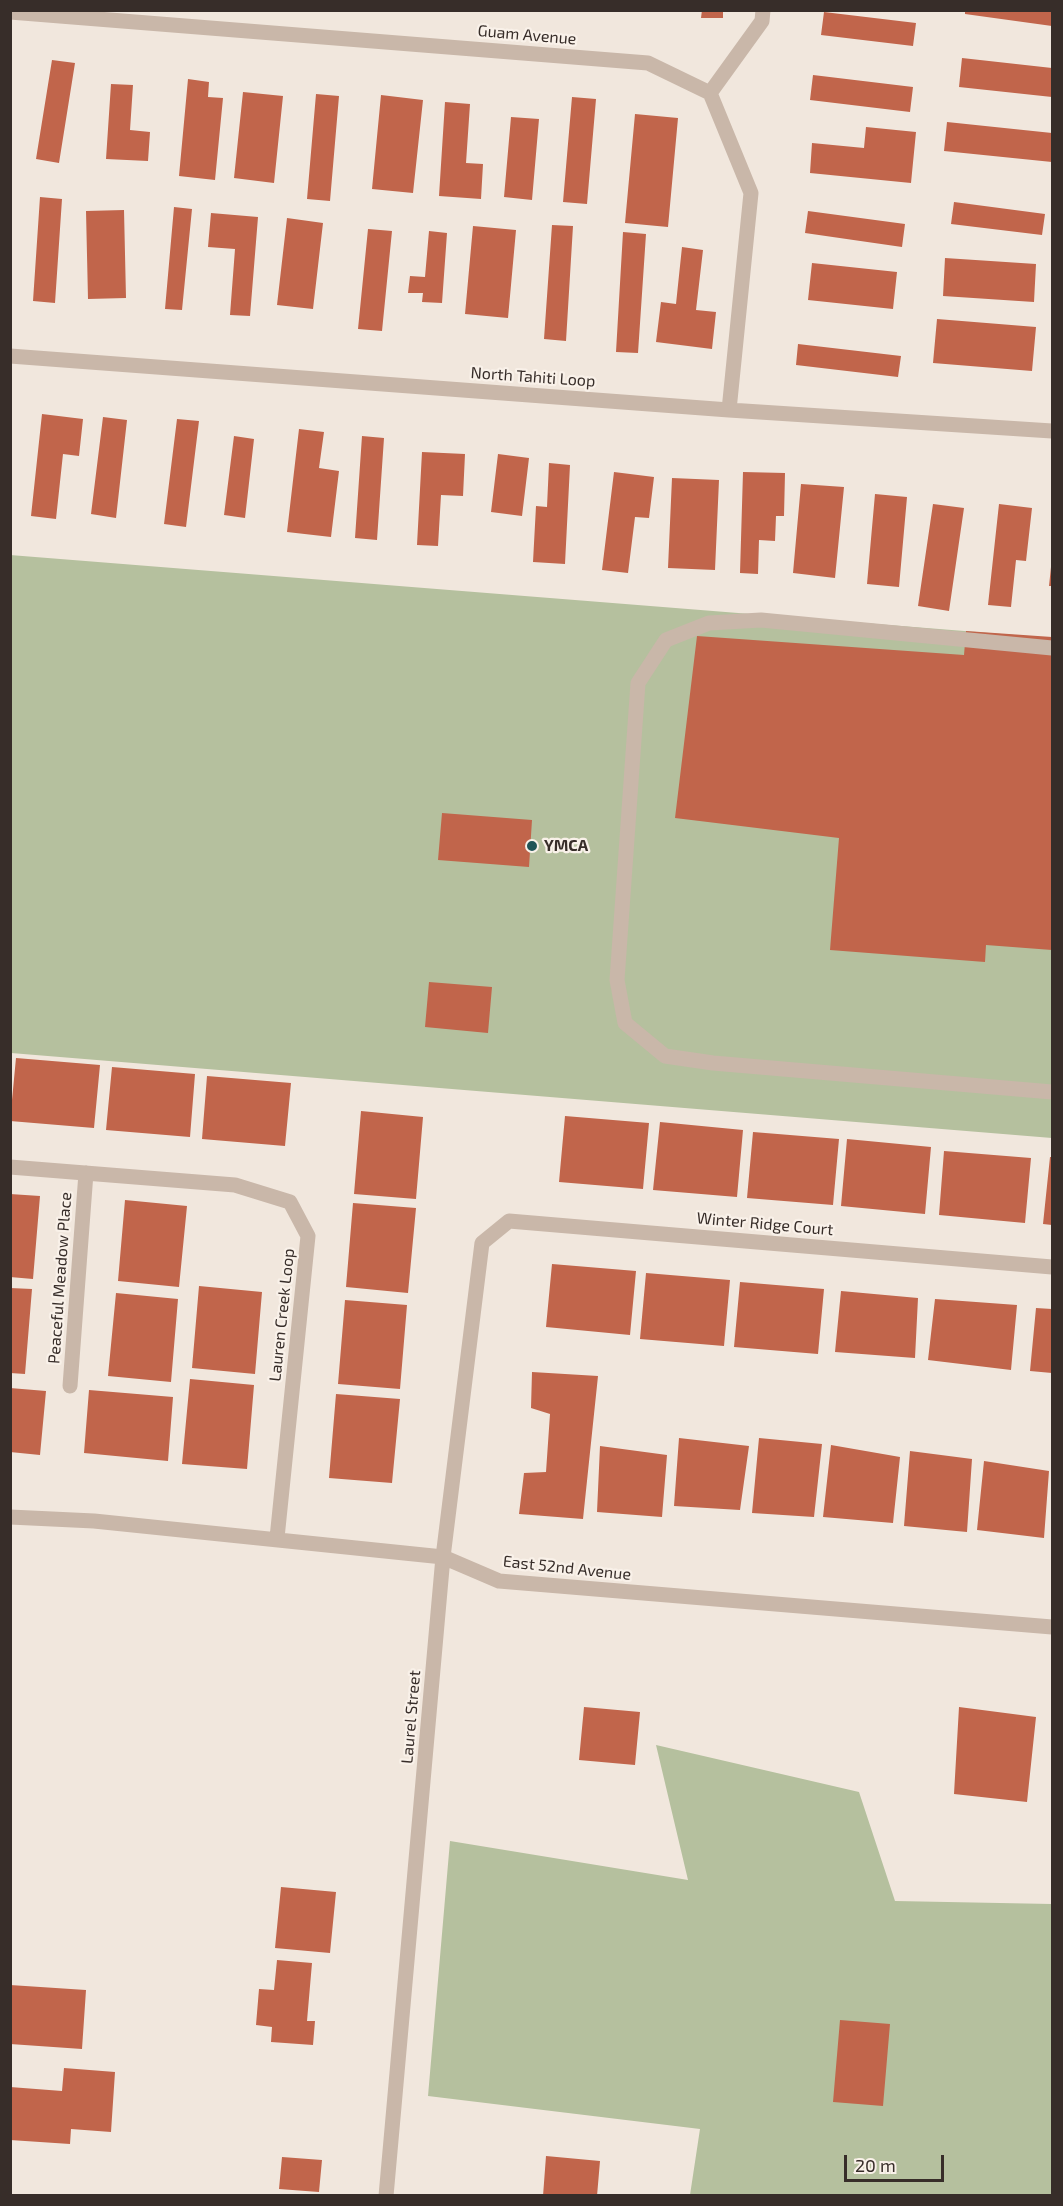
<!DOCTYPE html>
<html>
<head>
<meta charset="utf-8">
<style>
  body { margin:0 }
  #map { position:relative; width:1063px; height:2206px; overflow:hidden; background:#f1e7dd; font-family:"Exo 2",sans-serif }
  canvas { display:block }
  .frame { position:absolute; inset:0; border:12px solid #372d29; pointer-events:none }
  .scale { position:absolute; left:844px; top:2155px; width:100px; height:27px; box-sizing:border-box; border:3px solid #372d29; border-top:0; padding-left:8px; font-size:18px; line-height:21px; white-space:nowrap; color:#372d29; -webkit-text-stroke:4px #f9f1e9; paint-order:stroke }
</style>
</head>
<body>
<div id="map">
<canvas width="1063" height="2206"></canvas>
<div class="frame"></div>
<div class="scale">20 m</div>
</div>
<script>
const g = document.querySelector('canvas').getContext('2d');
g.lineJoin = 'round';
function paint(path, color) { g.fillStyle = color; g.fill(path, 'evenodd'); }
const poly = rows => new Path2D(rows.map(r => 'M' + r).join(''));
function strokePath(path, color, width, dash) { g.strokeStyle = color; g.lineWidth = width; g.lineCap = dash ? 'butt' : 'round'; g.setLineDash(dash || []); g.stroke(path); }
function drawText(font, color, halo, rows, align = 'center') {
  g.font = font + ' "Exo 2",sans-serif'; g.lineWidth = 4.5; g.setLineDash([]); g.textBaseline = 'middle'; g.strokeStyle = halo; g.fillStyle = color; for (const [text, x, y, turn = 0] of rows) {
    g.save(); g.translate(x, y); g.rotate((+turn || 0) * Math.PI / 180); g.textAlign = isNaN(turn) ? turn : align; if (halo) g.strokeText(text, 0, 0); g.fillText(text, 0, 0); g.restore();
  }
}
paint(poly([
  [10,555,1052,638,1052,1138,11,1053],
  [656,1745,859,1792,895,1901,1052,1904,1052,2195,690,2195,700,2129,428,2096,450,1841,688,1880]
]), '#b5c09e');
paint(poly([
  [702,10,723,10,723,18,701,18],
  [965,10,1052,10,1052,26,965,14],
  [824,12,916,23,913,46,821,35],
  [962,58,1052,68,1052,97,959,87],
  [52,60,75,63,59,163,36,159],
  [813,75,913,87,910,112,810,100],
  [188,79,209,82,208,97,223,98,215,180,179,176],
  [111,84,133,85,130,130,150,132,148,161,106,159],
  [243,92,283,96,274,183,234,178],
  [316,94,339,96,330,201,307,199],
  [381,95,423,100,413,193,372,189],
  [572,97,596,99,587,204,563,202],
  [445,102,470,104,466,163,483,164,481,199,439,196],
  [635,114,678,118,668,227,625,223],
  [511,117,539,119,532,200,504,197],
  [947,122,1052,133,1052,162,944,151],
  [866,127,916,132,911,183,810,173,812,143,864,148],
  [40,197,62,199,55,303,33,301],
  [954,202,1045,214,1042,235,951,224],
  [174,207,192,209,182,310,165,309],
  [124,210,126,298,88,299,86,211],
  [808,211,905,224,902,247,805,233],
  [211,213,258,217,250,316,230,315,235,249,208,247],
  [287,218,323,223,313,309,277,305],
  [552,225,573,226,566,341,544,339],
  [473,226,516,230,508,318,465,314],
  [368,229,392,231,382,331,358,329],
  [429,231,447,233,442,303,422,302,423,293,408,293,410,276,425,277],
  [623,232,646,234,638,353,616,352],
  [682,247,703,250,696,310,716,312,712,349,656,342,661,302,676,304],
  [945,258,1036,264,1034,302,943,296],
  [812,263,897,272,893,309,808,300],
  [937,319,1036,327,1032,371,933,363],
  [798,344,901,356,898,377,796,365],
  [42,414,83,419,79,456,63,454,56,519,31,516],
  [103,417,127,420,116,518,91,514],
  [177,419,199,421,186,527,164,524],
  [299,429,324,432,319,468,339,471,331,537,287,532],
  [234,436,254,439,245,518,224,515],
  [362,436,384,438,377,540,355,538],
  [422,452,465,454,463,496,441,495,438,546,417,545],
  [498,454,529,458,522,516,491,512],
  [549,463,570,465,565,564,533,562,536,506,547,507],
  [614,472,654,477,649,518,635,517,628,573,602,570],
  [743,472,785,473,784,516,776,516,775,541,759,540,758,574,740,573],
  [672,478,719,480,715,570,668,568],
  [801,484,844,487,835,578,793,573],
  [875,494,907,497,899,587,867,584],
  [933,504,964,508,949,611,918,606],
  [999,504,1032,508,1026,561,1016,560,1011,607,988,605],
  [1051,567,1052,567,1052,586,1049,586],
  [966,631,1052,637,1052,950,986,945,985,962,830,950,839,838,675,818,697,636,964,655],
  [442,813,532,820,529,867,438,860],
  [429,982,492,987,488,1033,425,1027],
  [16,1058,100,1065,94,1128,10,1121],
  [112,1067,195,1074,190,1137,106,1130],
  [207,1076,291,1083,285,1146,202,1139],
  [361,1111,423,1117,416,1199,354,1194],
  [565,1116,649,1123,643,1189,559,1182],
  [660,1122,743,1130,737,1197,653,1190],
  [753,1132,839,1139,833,1205,747,1198],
  [847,1139,931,1147,925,1214,841,1206],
  [944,1151,1031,1158,1025,1223,939,1215],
  [1050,1157,1052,1157,1052,1225,1043,1224],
  [10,1194,40,1196,33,1279,10,1277],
  [125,1200,187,1206,179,1287,118,1281],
  [353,1203,416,1208,408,1293,346,1287],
  [552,1264,636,1271,630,1335,546,1327],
  [646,1273,730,1280,724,1346,640,1339],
  [740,1282,824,1289,818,1354,734,1347],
  [199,1286,262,1292,255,1374,192,1368],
  [10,1288,32,1289,25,1374,10,1373],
  [841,1291,918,1298,915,1358,835,1352],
  [116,1293,178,1299,171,1382,108,1376],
  [935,1299,1017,1305,1011,1370,928,1360],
  [345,1300,407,1305,400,1389,338,1384],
  [1036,1308,1052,1309,1052,1373,1030,1371],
  [532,1372,598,1376,583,1519,519,1514,524,1473,546,1472,550,1414,531,1408],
  [190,1379,254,1385,247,1469,182,1464],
  [10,1388,46,1391,40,1455,10,1452],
  [89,1390,173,1397,168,1461,84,1453],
  [336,1394,400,1399,392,1483,329,1478],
  [679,1438,749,1446,740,1510,674,1506],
  [759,1438,822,1444,814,1517,752,1513],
  [831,1445,900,1457,893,1523,823,1517],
  [600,1446,667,1455,662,1517,597,1512],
  [910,1451,972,1459,967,1532,904,1526],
  [984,1461,1049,1471,1044,1538,977,1530],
  [584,1707,640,1712,635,1765,579,1760],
  [959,1707,1036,1717,1027,1802,954,1794],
  [281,1887,336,1892,330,1953,275,1948],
  [277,1960,312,1963,307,2021,315,2021,313,2045,271,2042,272,2027,256,2025,259,1989,274,1990],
  [10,1985,86,1990,82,2049,10,2044],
  [840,2020,890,2024,883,2106,833,2102],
  [64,2068,115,2072,111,2132,71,2129,70,2144,10,2140,10,2087,62,2091],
  [546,2156,600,2161,597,2196,543,2196],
  [282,2157,322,2160,319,2192,279,2189]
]), '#c1654b');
strokePath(poly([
  [1052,648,761,620,709,623,666,640,638,683,617,980,625,1023,665,1056,713,1063,1052,1092]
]), '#c9b7a9', 15);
strokePath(poly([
  [10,12,648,63,710,93,751,193,729,410],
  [710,93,762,21,763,10],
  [10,356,729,410,1052,431],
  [10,1167,235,1185,290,1202,308,1236,277,1538],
  [70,1386,86,1173],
  [10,1517,94,1521,443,1557,499,1581,1052,1627],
  [386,2196,443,1557,482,1243,509,1221,1052,1267]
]), '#c9b7a9', 15);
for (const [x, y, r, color] of [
  [532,846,6,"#205457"]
]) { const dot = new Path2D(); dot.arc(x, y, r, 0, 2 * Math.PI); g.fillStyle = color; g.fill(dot); strokePath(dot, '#f9f1e9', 2); }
drawText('16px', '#372d29', '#f9f1e9', [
  ["Guam Avenue",527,35,5],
  ["North Tahiti Loop",533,377,4],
  ["Winter Ridge Court",765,1224,5],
  ["Peaceful Meadow Place",60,1278,-86],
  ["Lauren Creek Loop",282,1315,-84],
  ["East 52nd Avenue",567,1568,6],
  ["Laurel Street",411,1717,-85]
]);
drawText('bold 16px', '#372d29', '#f9f1e9', [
  ["YMCA",544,846]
], 'left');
</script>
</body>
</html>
